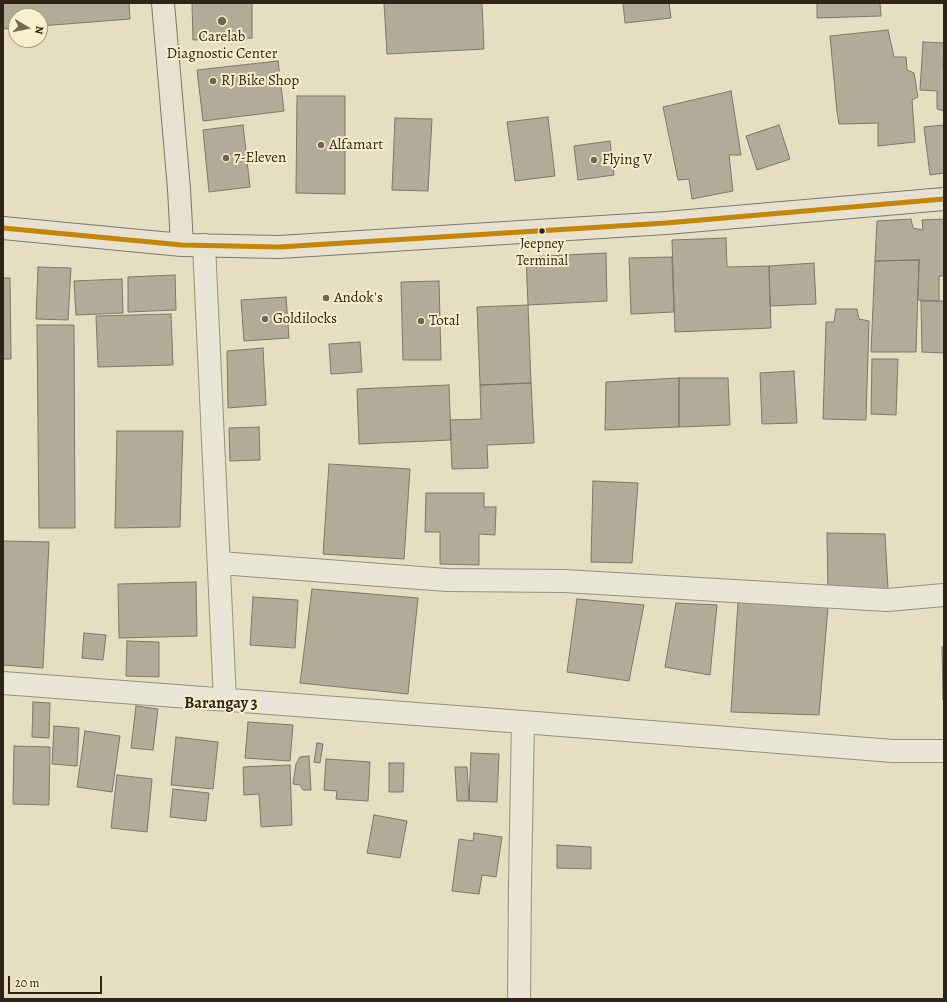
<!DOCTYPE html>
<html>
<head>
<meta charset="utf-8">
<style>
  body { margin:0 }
  #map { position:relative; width:947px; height:1002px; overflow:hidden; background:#e6dec1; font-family:Alegreya,serif }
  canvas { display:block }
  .frame { position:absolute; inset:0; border:4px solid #2f2417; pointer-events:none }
  .north { position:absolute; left:8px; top:8px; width:40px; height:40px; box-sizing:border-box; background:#f8efcd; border:1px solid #a89e84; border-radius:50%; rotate:100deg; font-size:11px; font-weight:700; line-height:16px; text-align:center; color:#2f2417 }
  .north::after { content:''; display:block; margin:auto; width:14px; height:18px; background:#6f6552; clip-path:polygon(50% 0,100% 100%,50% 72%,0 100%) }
  .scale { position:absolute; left:8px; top:976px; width:94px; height:18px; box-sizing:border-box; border:2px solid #2f2417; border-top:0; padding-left:5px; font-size:12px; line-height:14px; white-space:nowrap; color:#2f2417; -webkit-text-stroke:3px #f8efcd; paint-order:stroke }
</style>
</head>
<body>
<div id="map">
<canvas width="947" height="1002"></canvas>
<div class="frame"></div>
<div class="north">N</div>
<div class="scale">20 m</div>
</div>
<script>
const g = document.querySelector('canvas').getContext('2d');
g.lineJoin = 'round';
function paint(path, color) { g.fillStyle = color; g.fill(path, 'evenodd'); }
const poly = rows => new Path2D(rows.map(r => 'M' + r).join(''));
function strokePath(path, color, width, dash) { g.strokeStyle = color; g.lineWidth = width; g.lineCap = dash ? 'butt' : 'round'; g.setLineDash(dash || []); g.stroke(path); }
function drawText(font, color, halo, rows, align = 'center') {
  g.font = font + ' Alegreya,serif'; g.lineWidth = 4; g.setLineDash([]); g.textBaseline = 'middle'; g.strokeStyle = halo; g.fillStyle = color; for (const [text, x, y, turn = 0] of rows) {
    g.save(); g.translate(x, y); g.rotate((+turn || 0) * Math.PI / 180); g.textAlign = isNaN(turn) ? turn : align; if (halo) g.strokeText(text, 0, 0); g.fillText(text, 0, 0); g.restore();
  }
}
const building = poly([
  [3,3,129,3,130,19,40,26,40,16,16,16,16,28,3,29,3,3],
  [192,3,252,3,252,38,193,40,192,3],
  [384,3,482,3,484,49,387,54,384,3],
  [623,3,669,3,671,18,625,23,623,3],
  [817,3,880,3,881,16,817,18,817,3],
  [888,30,894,57,906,57,907,70,914,73,918,97,912,100,915,142,878,146,878,123,839,124,837,112,830,36,888,30],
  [923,42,944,43,943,67,944,67,944,111,937,109,937,91,920,90,923,42],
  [278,61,284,111,203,121,197,70,278,61],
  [731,91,741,155,729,155,733,191,692,199,689,179,678,180,663,107,731,91],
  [297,96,345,96,345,194,296,193,297,96],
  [548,117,555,176,515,181,507,122,548,117],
  [395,118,432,119,428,191,392,190,395,118],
  [243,125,250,187,209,192,203,130,243,125],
  [779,125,790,159,757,170,746,136,779,125],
  [944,125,944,173,930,175,924,127,944,125],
  [610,141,614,175,578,180,574,146,610,141],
  [911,219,913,228,923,230,922,220,944,219,944,276,939,276,939,301,918,300,919,260,875,261,877,221,911,219],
  [726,238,727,267,769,266,771,328,675,332,672,240,726,238],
  [606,253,607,301,528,305,526,257,606,253],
  [672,257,674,312,631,314,629,258,672,257],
  [919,260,916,352,871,352,875,261,919,260],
  [814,263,816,304,770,306,769,266,814,263],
  [38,267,71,268,68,320,36,319,38,267],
  [175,275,176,310,128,312,128,277,175,275],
  [3,278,10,278,11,359,3,359,3,278],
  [122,279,123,313,76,315,74,281,122,279],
  [439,281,441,360,403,360,401,282,439,281],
  [286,297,289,338,244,341,241,300,286,297],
  [921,301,944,301,944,353,922,352,921,301],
  [528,305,531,383,480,385,477,307,528,305],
  [836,309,857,309,859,319,869,321,866,420,823,419,826,322,834,322,836,309],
  [171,314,173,365,98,367,96,316,171,314],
  [37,325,74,325,75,528,39,528,37,325],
  [360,342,362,372,331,374,329,344,360,342],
  [263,348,266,405,228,408,227,351,263,348],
  [872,359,898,359,896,415,871,414,872,359],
  [794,371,797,423,762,424,760,373,794,371],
  [679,378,728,378,730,425,679,427,679,378],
  [679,378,679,427,605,430,606,382,679,378],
  [531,383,534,443,487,445,488,468,452,469,450,420,481,419,480,385,531,383],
  [449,385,451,440,359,444,357,389,449,385],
  [259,427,260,460,230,461,229,428,259,427],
  [117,431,183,431,180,527,115,528,117,431],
  [329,464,410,469,404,559,323,554,329,464],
  [593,481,638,483,632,563,591,562,593,481],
  [426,493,484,493,484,507,496,507,495,535,479,534,479,565,440,564,440,532,425,532,426,493],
  [827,533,885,534,888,589,828,591,827,533],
  [3,541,49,542,43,668,3,665,3,541],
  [196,582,197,636,119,638,118,584,196,582],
  [312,589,418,598,408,694,300,683,312,589],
  [253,597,298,600,295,648,250,645,253,597],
  [577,599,644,605,629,681,567,672,577,599],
  [738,602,828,607,819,715,731,712,738,602],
  [676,603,717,605,710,675,665,667,676,603],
  [84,633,106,635,103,660,82,658,84,633],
  [127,641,159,642,159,677,126,676,127,641],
  [942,647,944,647,944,700,943,700,942,647],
  [33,702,50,703,49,738,32,737,33,702],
  [136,706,158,709,153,750,131,748,136,706],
  [248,722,293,725,290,761,245,758,248,722],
  [54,726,79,728,77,766,52,764,54,726],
  [85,731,120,736,112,792,77,787,85,731],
  [176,737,218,742,213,789,171,785,176,737],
  [317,743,323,744,320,763,314,762,317,743],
  [14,746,50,747,49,805,13,804,14,746],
  [471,753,499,754,497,802,469,801,471,753],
  [309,756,311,790,303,790,300,785,293,784,296,764,300,757,309,756],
  [326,759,370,762,368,801,336,799,337,791,324,790,326,759],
  [389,763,404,763,403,792,389,792,389,763],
  [290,765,292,825,261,827,259,794,244,795,243,767,290,765],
  [455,767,467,767,469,801,457,801,455,767],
  [117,775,152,779,147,832,111,828,117,775],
  [173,789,209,793,206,821,170,817,173,789],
  [374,815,407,821,400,858,367,853,374,815],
  [474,833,502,837,496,877,482,875,479,894,452,891,459,839,473,841,474,833],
  [557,845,591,847,591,869,557,868,557,845]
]);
paint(building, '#b2ab98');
strokePath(building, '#7d7768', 1);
const minor = poly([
  [204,245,225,700],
  [220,563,447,580,564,581,887,600,944,595],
  [3,683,523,722,893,751,944,751],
  [519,999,520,884,523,722]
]);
const major = poly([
  [163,3,179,189,182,245],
  [3,228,182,245,279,247,666,223,944,199]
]);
strokePath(minor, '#96907f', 24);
strokePath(major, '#7d7768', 24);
strokePath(minor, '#e9e6d7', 22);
strokePath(major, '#e6e1d0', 22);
strokePath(poly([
  [3,228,182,245,279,247,666,223,944,199]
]), '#c58606', 5);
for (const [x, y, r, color] of [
  [222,21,5,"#6f6552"],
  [213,81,4,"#6f6552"],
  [321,145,4,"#6f6552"],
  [226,158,4,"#6f6552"],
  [594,160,4,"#6f6552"],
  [542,231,3.5,"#2f2417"],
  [326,298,4,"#6f6552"],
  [265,319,4,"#6f6552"],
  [421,321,4,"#6f6552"]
]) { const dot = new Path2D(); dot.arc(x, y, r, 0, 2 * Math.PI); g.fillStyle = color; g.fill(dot); strokePath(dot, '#f8efcd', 1.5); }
drawText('14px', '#2f2417', '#f8efcd', [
  ["Jeepney",542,245],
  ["Terminal",542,262]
]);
drawText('15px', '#2f2417', '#f8efcd', [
  ["Carelab",222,37,"center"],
  ["Diagnostic Center",222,54,"center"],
  ["RJ Bike Shop",221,81],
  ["Alfamart",329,145],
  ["7-Eleven",234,158],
  ["Flying V",602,160],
  ["Andok's",334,298],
  ["Goldilocks",273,319],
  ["Total",429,321]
], 'left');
drawText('bold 16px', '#2f2417', '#f8efcd', [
  ["Barangay 3",221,704]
]);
</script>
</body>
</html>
